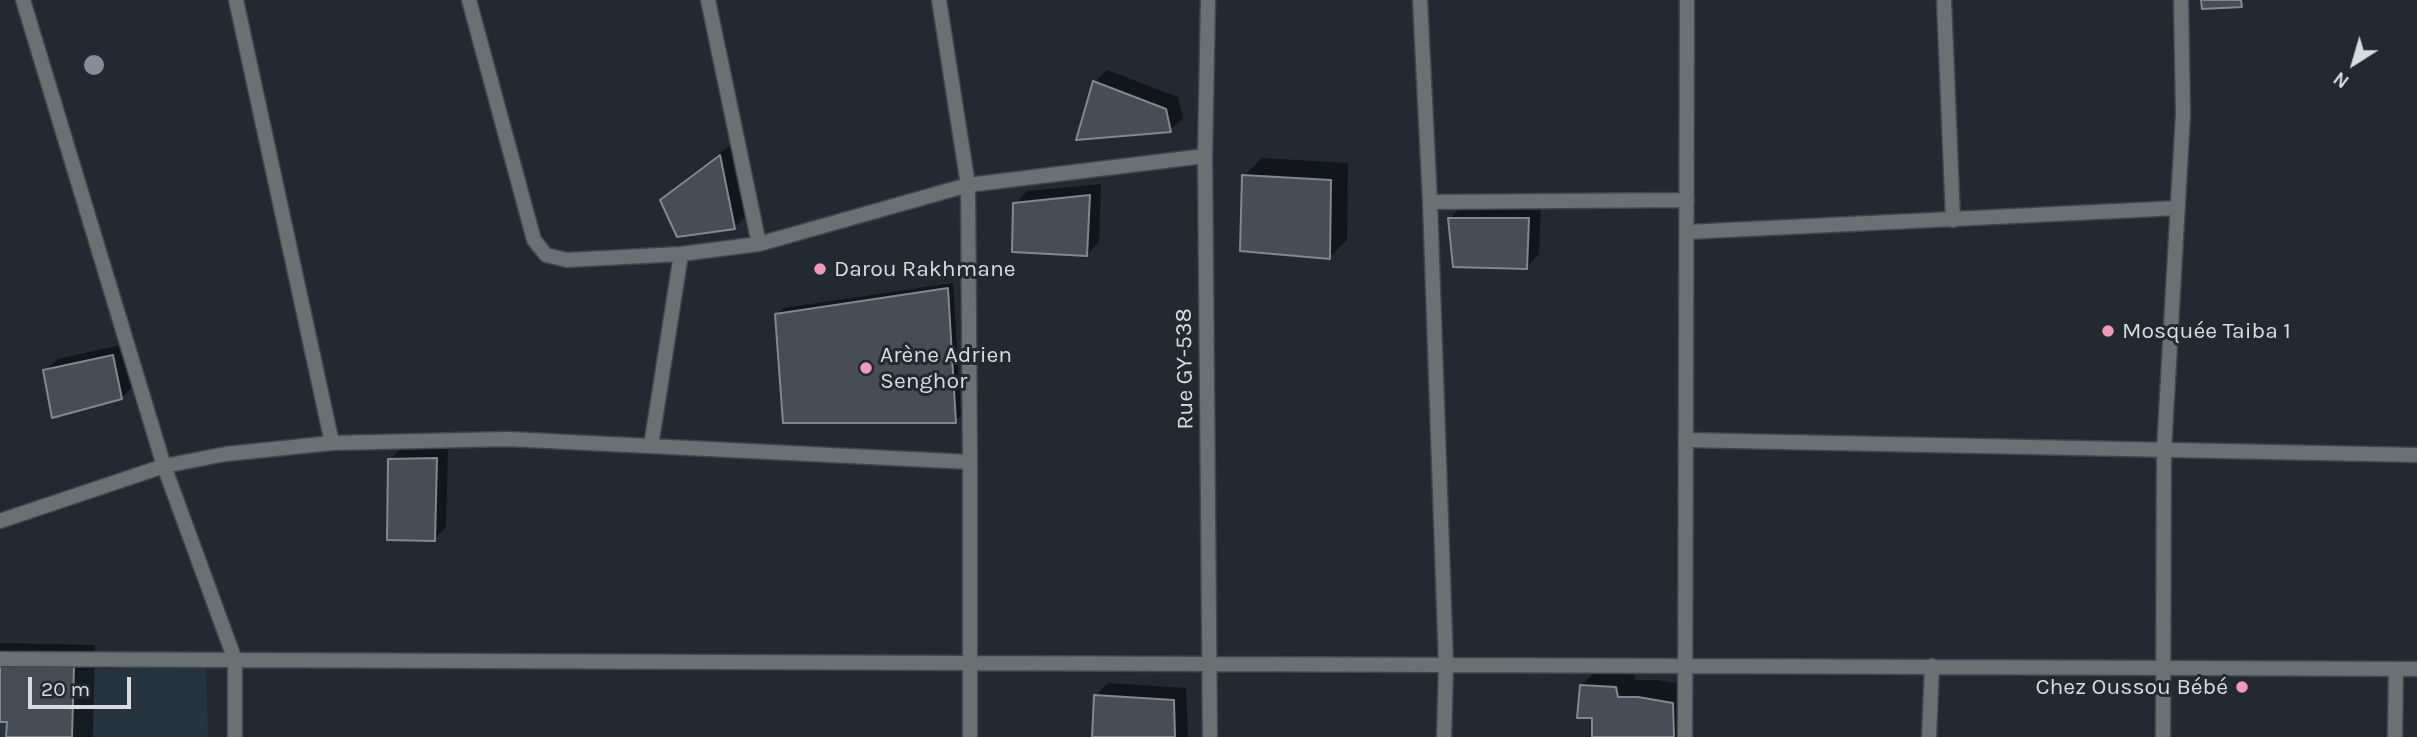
<!DOCTYPE html>
<html>
<head>
<meta charset="utf-8">
<style>
  body { margin:0 }
  #map { position:relative; width:2417px; height:737px; overflow:hidden; background:#232930; font-family:Karla,sans-serif }
  canvas { display:block }
  .north { position:absolute; left:2319px; top:28px; width:70px; height:70px; -webkit-text-stroke:5px #232930; paint-order:stroke; rotate:217deg; font-size:19px; font-weight:700; line-height:28px; text-align:center; color:#d8dce0 }
  .north::after { content:''; display:block; margin:auto; width:24px; height:32px; background:#d8dce0; clip-path:polygon(50% 0,100% 100%,50% 72%,0 100%) }
  .scale { position:absolute; left:28px; top:677px; width:103px; height:32px; box-sizing:border-box; border:4px solid #d8dce0; border-top:0; padding-left:9px; font-size:21px; line-height:24px; white-space:nowrap; color:#d8dce0; -webkit-text-stroke:5px #232930; paint-order:stroke }
</style>
</head>
<body>
<div id="map">
<canvas width="2417" height="737"></canvas>
<div class="north">N</div>
<div class="scale">20 m</div>
</div>
<script>
const g = document.querySelector('canvas').getContext('2d');
g.lineJoin = 'round';
function paint(path, color) { g.fillStyle = color; g.fill(path, 'evenodd'); }
const poly = rows => new Path2D(rows.map(r => 'M' + r).join(''));
function strokePath(path, color, width, dash) { g.strokeStyle = color; g.lineWidth = width; g.lineCap = dash ? 'butt' : 'round'; g.setLineDash(dash || []); g.stroke(path); }
function drawText(font, color, halo, rows, align = 'center') {
  g.font = font + ' Karla,sans-serif'; g.lineWidth = 6; g.setLineDash([]); g.textBaseline = 'middle'; g.strokeStyle = halo; g.fillStyle = color; for (const [text, x, y, turn = 0] of rows) {
    g.save(); g.translate(x, y); g.rotate((+turn || 0) * Math.PI / 180); g.textAlign = isNaN(turn) ? turn : align; if (halo) g.strokeText(text, 0, 0); g.fillText(text, 0, 0); g.restore();
  }
}
paint(poly([
  [206,666,208,737,0,737,0,672]
]), '#27333e');
paint(poly([
  [1107,70,1178,97,1183,118,1170,130,1095,82],
  [732,144,747,215,734,228,662,201,674,188],
  [1262,158,1348,163,1347,240,1329,258,1244,176],
  [1101,184,1099,242,1086,255,1015,204,1027,191],
  [1462,206,1541,207,1539,254,1527,267,1450,218],
  [953,283,961,415,955,421,777,314,783,308],
  [125,344,133,386,121,398,45,371,58,359],
  [402,447,448,447,446,527,434,539,390,460],
  [0,643,95,645,93,737,8,737,8,720,0,720],
  [1599,668,1633,670,1635,680,1657,680,1690,686,1691,737,1593,737,1594,716,1581,686],
  [1108,683,1186,688,1188,737,1093,737,1095,696]
]), '#0007');
const building = poly([
  [2201,0,2241,0,2242,7,2202,9,2201,0],
  [1093,81,1166,109,1171,132,1076,140,1093,81],
  [720,155,735,229,677,237,660,200,720,155],
  [1242,175,1331,180,1330,259,1240,251,1242,175],
  [1090,195,1087,256,1012,252,1013,203,1090,195],
  [1448,218,1529,218,1527,269,1453,267,1448,218],
  [948,288,956,423,783,423,775,314,948,288],
  [113,355,122,399,52,418,43,370,113,355],
  [437,458,435,541,387,540,388,459,437,458],
  [0,665,74,666,72,737,6,737,7,722,0,722,0,665],
  [1580,685,1616,687,1618,697,1638,697,1673,703,1674,737,1592,737,1592,718,1577,718,1580,685],
  [1094,695,1174,700,1175,737,1092,737,1094,695]
]);
paint(building, '#484c54');
strokePath(building, '#848791', 2);
const lane = poly([
  [2395,737,2396,669]
]);
const street = poly([
  [23,0,164,466,235,660,235,737],
  [236,0,332,443],
  [469,0,534,240,546,255,567,260,681,254,759,244,968,185,970,462],
  [708,0,759,244],
  [939,0,968,185,1205,156],
  [1208,0,1205,156,1210,737],
  [1420,0,1430,202,1446,665,1444,737],
  [1944,0,1953,220],
  [1430,202,1687,200],
  [1687,232,2178,208],
  [1686,440,2417,455],
  [651,446,681,254],
  [0,521,164,466,226,454,332,443,508,439,970,462,970,737],
  [0,659,2417,669],
  [1685,737,1687,0],
  [1929,737,1932,666],
  [2163,737,2164,450,2183,114,2181,0]
]);
strokePath(lane, '#40464c', 17);
strokePath(street, '#40464c', 17);
strokePath(lane, '#6b7072', 14);
strokePath(street, '#6b7072', 14);
g.fillStyle = '#898b9b';
for (const [x, y] of [
  [94,65]
]) { g.beginPath(); g.arc(x, y, 10, 0, 2 * Math.PI); g.fill(); }
for (const [x, y, r, color] of [
  [820,269,7,"#ef9ab8"],
  [2108,331,7,"#ef9ab8"],
  [866,368,7,"#ef9ab8"],
  [2242,687,7,"#ef9ab8"]
]) { const dot = new Path2D(); dot.arc(x, y, r, 0, 2 * Math.PI); g.fillStyle = color; g.fill(dot); strokePath(dot, '#232930', 2.5); }
drawText('23px', '#d8dce0', '#232930', [
  ["Darou Rakhmane",834,269],
  ["Mosquée Taiba 1",2122,331],
  ["Arène Adrien",880,355],
  ["Senghor",880,381],
  ["Chez Oussou Bébé",2228,687,"right"]
], 'left');
drawText('23px', '#d8dce0', '#232930', [
  ["Rue GY-538",1185,369,-91]
]);
</script>
</body>
</html>
